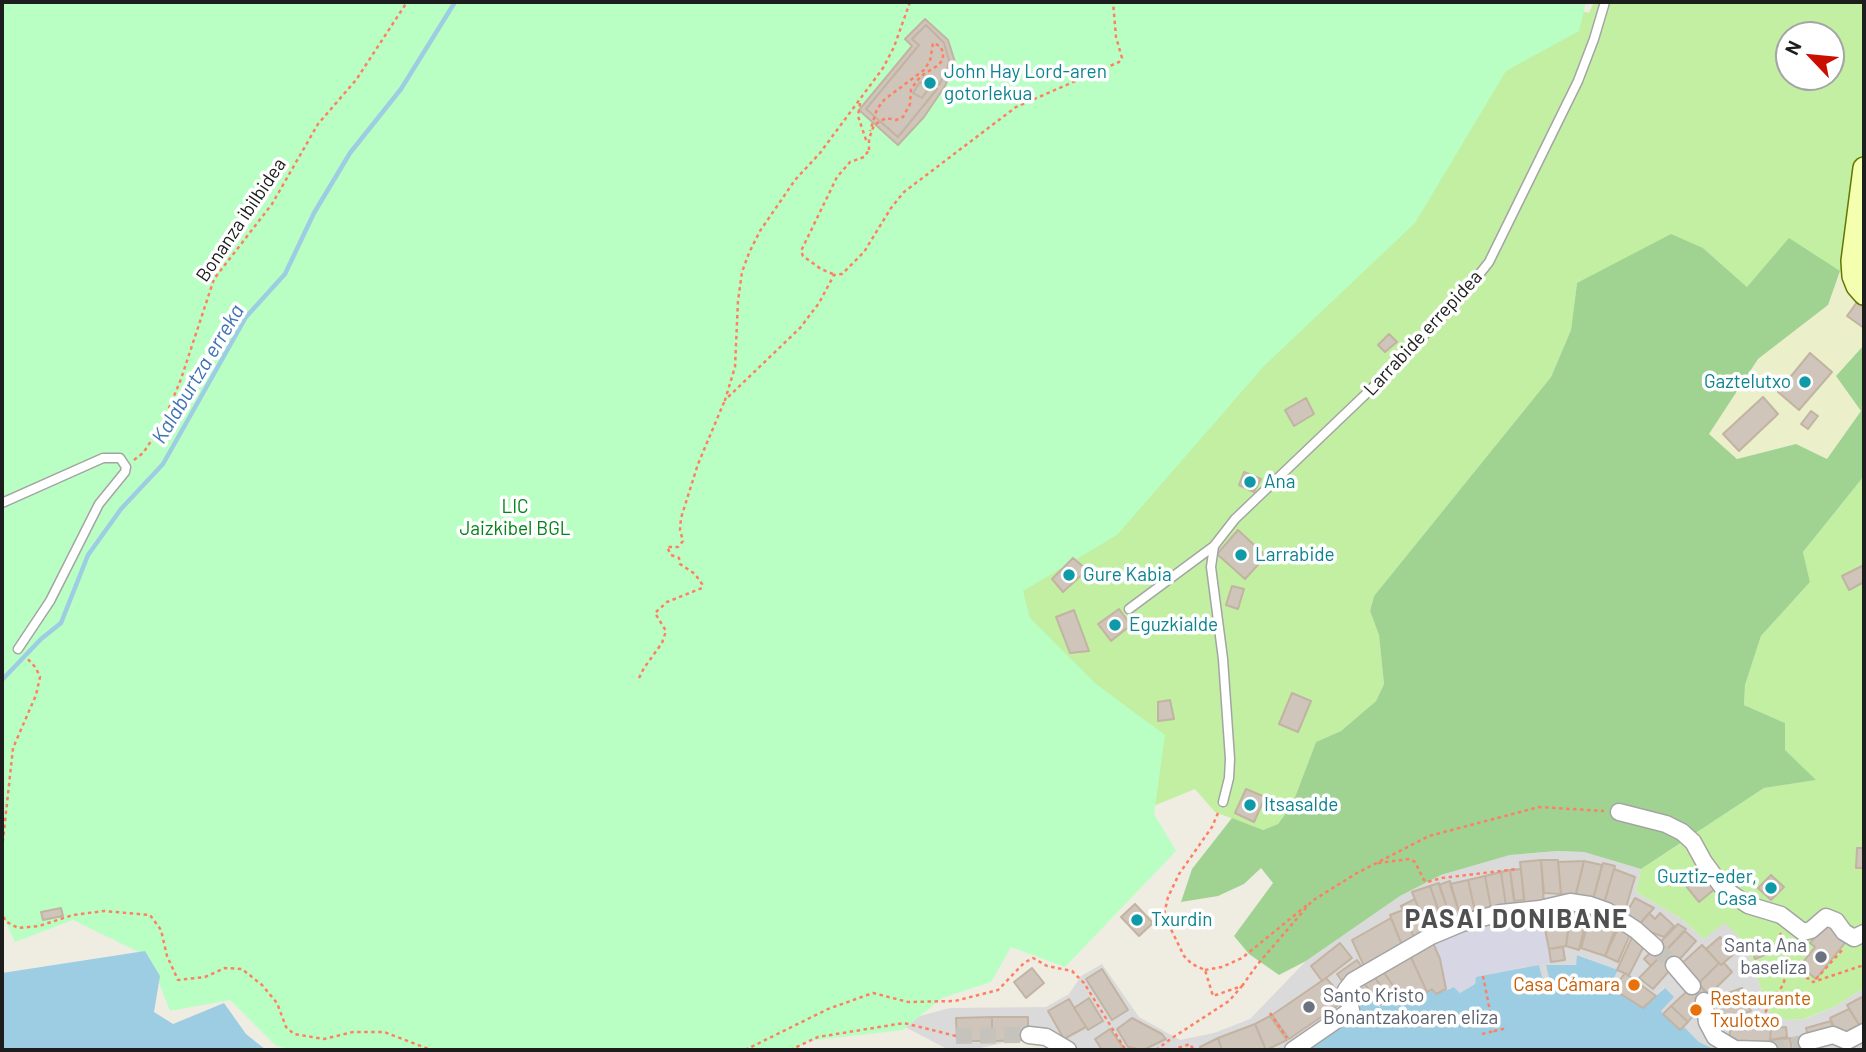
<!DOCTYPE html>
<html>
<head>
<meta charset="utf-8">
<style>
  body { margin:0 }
  #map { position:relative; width:1866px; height:1052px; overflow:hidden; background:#efece2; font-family:Barlow,sans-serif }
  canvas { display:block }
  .frame { position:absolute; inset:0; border:4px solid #1d1d1d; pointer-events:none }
  .north { position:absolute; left:1775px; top:21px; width:70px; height:70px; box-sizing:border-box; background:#fff; border:2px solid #a5a5a5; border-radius:50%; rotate:296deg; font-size:19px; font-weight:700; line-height:28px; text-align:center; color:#1d1d1d }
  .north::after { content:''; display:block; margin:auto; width:24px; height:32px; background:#ca0f00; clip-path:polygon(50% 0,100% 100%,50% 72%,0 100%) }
</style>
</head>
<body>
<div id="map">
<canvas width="1866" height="1052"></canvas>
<div class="frame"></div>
<div class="north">N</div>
</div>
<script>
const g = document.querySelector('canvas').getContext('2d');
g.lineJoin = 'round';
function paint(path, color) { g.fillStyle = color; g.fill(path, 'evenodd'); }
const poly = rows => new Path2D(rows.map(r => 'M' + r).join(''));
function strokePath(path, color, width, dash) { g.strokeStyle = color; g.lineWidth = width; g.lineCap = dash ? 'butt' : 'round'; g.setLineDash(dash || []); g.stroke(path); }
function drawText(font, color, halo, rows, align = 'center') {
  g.font = font + ' Barlow,sans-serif'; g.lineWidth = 7; g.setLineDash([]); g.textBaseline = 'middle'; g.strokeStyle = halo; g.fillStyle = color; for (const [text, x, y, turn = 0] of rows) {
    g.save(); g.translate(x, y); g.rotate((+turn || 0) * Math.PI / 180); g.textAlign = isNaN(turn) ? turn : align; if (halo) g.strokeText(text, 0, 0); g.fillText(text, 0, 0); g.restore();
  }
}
paint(poly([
  [1557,851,1584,852,1641,869,1636,892,1682,919,1704,939,1724,922,1737,934,1747,949,1769,1011,1786,1020,1805,1019,1836,1006,1864,988,1864,1050,1716,1050,1699,1042,1684,1028,1680,1030,1663,1014,1660,1011,1664,988,1643,1008,1610,987,1618,970,1578,955,1576,965,1552,990,1545,992,1539,965,1446,989,1409,1002,1401,997,1379,1007,1355,1008,1360,1013,1306,1050,1053,1050,1033,1039,1012,1041,972,1050,949,1050,905,1027,905,1020,950,1008,1046,1007,1069,994,1081,976,1102,964,1139,1017,1180,1040,1214,1033,1250,1019,1306,961,1400,896,1441,875,1510,855]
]), '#dbdada');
paint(poly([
  [1840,271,1864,299,1864,345,1836,376,1861,411,1827,459,1795,444,1737,459,1709,434,1758,359,1828,305]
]), '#ebf0ca');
paint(poly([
  [1481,2,1549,2,1589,13,1594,2,1864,2,1864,299,1840,271,1747,287,1703,248,1577,283,1571,330,1551,377,1374,596,1370,611,1379,635,1384,684,1376,701,1341,731,1316,742,1292,805,1278,824,1263,830,1215,812,1195,789,1107,825,1015,593],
  [1789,35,1831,35,1831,77,1789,77],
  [1864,476,1864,988,1836,1006,1804,1019,1786,1020,1769,1011,1747,949,1737,934,1724,923,1704,939,1682,919,1636,892,1641,869,1764,788,1815,780,1785,750,1785,723,1744,705,1745,685,1761,636,1810,582,1803,552]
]), '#c2efa2');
paint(poly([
  [1671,234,1703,248,1747,287,1789,238,1840,271,1828,305,1758,359,1709,434,1737,459,1796,444,1827,459,1861,411,1836,376,1864,345,1864,476,1803,552,1810,582,1761,636,1745,685,1744,705,1785,723,1785,750,1816,780,1764,788,1641,869,1584,852,1557,851,1510,855,1441,875,1400,896,1306,961,1279,975,1249,954,1234,936,1273,883,1261,868,1244,884,1218,896,1181,902,1192,869,1232,818,1263,830,1278,824,1292,805,1316,742,1341,731,1376,701,1384,684,1379,635,1370,611,1374,596,1551,377,1571,330,1577,283]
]), '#a0d392');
paint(poly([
  [2,2,1586,2,1579,31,1506,71,1415,223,1264,366,1117,535,1023,591,1030,618,1096,684,1165,735,1154,814,1176,851,1065,967,1011,947,991,982,942,998,903,1030,807,1041,794,1050,289,1050,275,1045,230,1000,170,1011,149,957,73,920,15,942,2,914]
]), '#b9ffc4');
paint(poly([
  [1540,909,1551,962,1476,977,1475,984,1460,993,1454,987,1446,989,1440,959,1431,937]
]), '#d7d6e5');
paint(poly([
  [145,951,160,976,154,1012,173,1024,224,1003,246,1034,266,1050,2,1050,2,973],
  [1577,955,1618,970,1610,987,1642,1008,1665,988,1674,997,1661,1011,1663,1014,1680,1030,1684,1027,1699,1042,1716,1050,1306,1050,1360,1013,1355,1008,1371,997,1379,1007,1406,996,1409,1001,1432,989,1436,994,1454,987,1460,993,1475,984,1476,977,1539,965,1546,992,1552,990,1546,965,1576,965]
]), '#9dcde2');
strokePath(poly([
  [2,680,41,639,61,623,88,555,121,509,163,464,246,317,285,274,314,213,350,153,401,89,455,2]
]), '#9dcde2', 4.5);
const building = poly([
  [925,19,948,40,955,62,945,86,924,117,898,145,859,110,912,46,905,39,925,19],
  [926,25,944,43,949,60,947,70,939,85,924,78,923,80,937,89,898,137,866,109,919,45,912,39,926,25],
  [926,25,944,43,949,60,947,70,939,85,924,78,923,80,937,89,898,137,866,109,919,45,912,39,926,25],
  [920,82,929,88,922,98,913,93,920,82],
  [920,82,929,88,922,98,913,93,920,82],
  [1857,302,1864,308,1864,328,1847,316,1857,302],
  [1389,334,1397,342,1385,352,1378,345,1389,334],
  [1810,353,1832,372,1799,410,1778,392,1810,353],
  [1763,397,1778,414,1739,451,1723,434,1763,397],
  [1306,398,1314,414,1294,426,1285,410,1306,398],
  [1811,411,1818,416,1808,429,1801,424,1811,411],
  [1244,472,1261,479,1254,492,1239,485,1244,472],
  [1238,530,1266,556,1245,579,1217,554,1238,530],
  [1073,558,1087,570,1063,592,1052,579,1073,558],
  [1864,565,1864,582,1849,590,1842,576,1864,565],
  [1232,586,1244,589,1238,609,1226,605,1232,586],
  [1119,609,1131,625,1111,641,1098,624,1119,609],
  [1074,610,1089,651,1070,653,1056,617,1074,610],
  [1292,693,1311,701,1298,732,1279,724,1292,693],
  [1170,700,1174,719,1158,721,1158,702,1170,700],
  [1246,789,1265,797,1254,822,1235,813,1246,789],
  [1857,848,1864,848,1864,868,1856,868,1857,848],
  [1541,860,1544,905,1525,906,1520,862,1541,860],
  [1541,860,1558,860,1561,894,1544,893,1541,860],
  [1584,861,1602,865,1592,903,1575,899,1584,861],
  [1584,861,1575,897,1561,894,1558,862,1584,861],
  [1603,863,1615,866,1603,906,1592,903,1603,863],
  [1698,867,1716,888,1699,902,1682,881,1698,867],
  [1521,869,1524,900,1514,901,1510,870,1521,869],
  [1614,869,1635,877,1625,911,1604,904,1614,869],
  [1510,870,1515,904,1506,906,1501,872,1510,870],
  [1501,872,1506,906,1491,908,1485,876,1501,872],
  [1771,875,1784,887,1771,900,1758,888,1771,875],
  [1485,876,1491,908,1475,911,1468,880,1485,876],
  [1468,880,1475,911,1460,915,1450,884,1468,880],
  [1450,881,1460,915,1451,919,1439,885,1450,881],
  [1439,883,1451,920,1443,923,1430,886,1439,883],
  [1430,886,1443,924,1427,929,1412,892,1430,886],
  [1635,898,1654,908,1637,927,1623,919,1635,898],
  [1415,899,1429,934,1415,940,1401,906,1415,899],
  [1135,904,1153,923,1139,936,1121,917,1135,904],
  [1572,905,1589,908,1579,950,1566,946,1572,905],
  [1571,906,1566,946,1549,949,1541,910,1571,906],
  [61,908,63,916,43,920,41,912,61,908],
  [1592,909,1619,919,1605,956,1581,948,1592,909],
  [1403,910,1415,940,1402,945,1390,915,1403,910],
  [1649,913,1655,919,1660,913,1674,926,1664,937,1637,927,1649,913],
  [1391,918,1402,945,1364,966,1352,940,1391,918],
  [1829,920,1848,939,1816,979,1800,966,1815,947,1810,943,1829,920],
  [1620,924,1632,930,1618,962,1605,956,1620,924],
  [1678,924,1686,929,1651,966,1644,959,1678,924],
  [1685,931,1696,941,1653,989,1639,978,1685,931],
  [1634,933,1647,940,1629,975,1617,970,1634,933],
  [1720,937,1735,953,1721,965,1706,949,1720,937],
  [1431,938,1440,959,1446,989,1436,994,1432,989,1427,992,1408,951,1431,938],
  [1340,943,1352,958,1322,981,1311,966,1340,943],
  [1763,943,1767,954,1755,959,1751,948,1763,943],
  [1702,945,1719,963,1698,984,1680,965,1702,945],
  [1563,947,1565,960,1551,962,1549,949,1563,947],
  [1408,951,1427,992,1409,1002,1406,996,1401,997,1380,967,1408,951],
  [1357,960,1362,967,1342,981,1337,974,1357,960],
  [1719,963,1721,965,1724,963,1732,972,1709,995,1698,984,1719,963],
  [1380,967,1401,997,1392,1003,1371,972,1380,967],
  [1032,968,1044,983,1026,998,1014,982,1032,968],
  [1102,969,1128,1010,1112,1020,1086,979,1102,969],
  [1371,972,1390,999,1380,1005,1361,979,1371,972],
  [1625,973,1656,996,1643,1008,1613,989,1625,973],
  [1326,978,1346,1000,1289,1039,1272,1015,1326,978],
  [1361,979,1371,992,1357,1002,1349,990,1361,979],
  [1697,982,1709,995,1688,1022,1671,1006,1697,982],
  [1742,988,1751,1011,1725,1021,1717,997,1742,988],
  [1862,997,1864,1002,1863,1031,1847,1005,1862,997],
  [1089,998,1103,1021,1088,1030,1074,1008,1089,998],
  [1069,999,1086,1027,1064,1039,1048,1011,1069,999],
  [1671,1006,1688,1022,1680,1030,1663,1014,1671,1006],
  [1849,1009,1863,1031,1839,1037,1830,1018,1849,1009],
  [1270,1016,1287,1040,1266,1050,1255,1024,1270,1016],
  [992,1017,1028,1017,1028,1040,992,1041,992,1017],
  [992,1017,992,1041,957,1041,956,1018,992,1017],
  [1132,1018,1162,1034,1166,1039,1143,1050,1128,1047,1117,1029,1132,1018],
  [1771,1018,1770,1047,1728,1040,1731,1028,1762,1019,1771,1018],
  [1831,1021,1833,1030,1808,1037,1806,1028,1831,1021],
  [1255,1024,1266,1050,1222,1050,1218,1038,1255,1024],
  [1786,1027,1787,1037,1770,1040,1771,1028,1786,1027],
  [1110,1029,1123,1047,1118,1050,1102,1050,1095,1039,1110,1029],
  [1218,1038,1222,1050,1201,1050,1200,1047,1218,1038],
  [1790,1038,1792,1050,1770,1050,1770,1041,1790,1038]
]);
paint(building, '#d0c5ba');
strokePath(building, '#c2b3a2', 2);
strokePath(poly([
  [1655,947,1674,965],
  [956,1036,1029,1035],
  [1769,1050,1807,1042]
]), '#c5c3bb', 16, [16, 8]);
const lane = poly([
  [2,503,103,458,120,458,126,467,125,472,99,504,50,601,18,649],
  [1214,546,1211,567,1223,659,1230,759,1229,778,1223,802],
  [1129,609,1214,546,1235,519,1369,391,1459,300,1489,262,1578,81,1594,39,1605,2]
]);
const street = poly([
  [1619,812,1666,824,1682,832,1693,842,1704,862,1723,888,1748,905,1781,915,1803,932,1811,930,1826,917,1836,921,1844,932,1854,938,1864,933],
  [1674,965,1692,986],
  [1704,1001,1707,1022,1715,1037,1735,1049,1769,1050],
  [1029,1035,1046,1037,1068,1050],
  [1807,1042,1833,1035,1847,1041,1864,1032],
  [1293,1050,1351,1010,1346,990,1353,981,1431,936,1462,923,1501,913,1540,909,1570,902,1590,905,1607,911,1636,930,1655,947]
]);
const secondary = poly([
  [1864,168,1852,261,1853,276,1857,286,1864,294]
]);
strokePath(lane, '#a4a4a4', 11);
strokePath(street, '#a4a4a4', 19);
strokePath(secondary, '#627800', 24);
strokePath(poly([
  [910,2,894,47,883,68,820,153,795,180,760,231,749,253,742,272,738,301,735,367,725,400,800,328,819,303,834,275,842,274,864,252,891,208,904,192,1016,107,1119,62,1122,58,1116,37,1113,2],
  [860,103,858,116,867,143],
  [869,150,869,139,874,125,886,118,896,120,903,117,910,104,911,89,921,76,937,66,943,60,943,52,940,46,933,43,930,61,924,70,885,99,877,109,870,131],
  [833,274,821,269,803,256,801,251,837,177,850,162,864,157,869,150],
  [134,460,143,453,162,425,181,379,214,279,272,204,318,124,356,80,407,2],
  [639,678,644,668,662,643,666,631,655,613,667,602,702,588,702,584,695,574,680,564,679,558,671,555,667,547,678,547,683,541,680,530,681,518,698,464,725,400],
  [2,849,13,748,36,695,40,677,36,668,26,657],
  [1378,863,1410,859,1415,862,1424,880,1427,882,1442,878,1517,869],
  [2,910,5,921,18,928,39,926,73,915,104,911,150,915,161,930,167,956,178,980,205,977,225,968,242,969,262,985,277,1003,286,1027,294,1034,324,1039,353,1032,384,1032,431,1050],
  [1789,965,1813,982,1864,965],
  [1205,970,1222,967,1242,958,1307,905],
  [1483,976,1494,1031,1507,1028],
  [1816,979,1844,948],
  [1242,986,1257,965,1312,901,1357,873,1429,836,1539,807,1604,811],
  [1270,1013,1287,1038],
  [1727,1025,1763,1017,1769,1005,1783,985,1789,965,1786,947,1780,933],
  [1482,1034,1494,1031],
  [745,1050,828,1009,873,993,908,1002,955,1001,998,990,1024,963,1033,958,1047,966,1072,971,1084,983,1125,1049,1129,1050],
  [790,1050,818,1037,904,1023,956,1036],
  [1156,1050,1172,1038,1229,1001,1242,986,1213,996,1205,970,1192,964,1184,956,1164,915,1168,897,1179,874,1212,827,1218,813],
  [1172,1050,1190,1044,1193,1049,1190,1050]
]), '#ff7f63', 2.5, [3.5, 3.5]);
strokePath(lane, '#fff', 8);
strokePath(street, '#fff', 16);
strokePath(secondary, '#f5ffb0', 21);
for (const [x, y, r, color] of [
  [930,83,7,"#0f9aa8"],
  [1805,382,7,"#0f9aa8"],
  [1250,482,7,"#0f9aa8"],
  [1241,555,7,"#0f9aa8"],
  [1069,575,7,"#0f9aa8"],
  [1115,625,7,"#0f9aa8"],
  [1250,805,7,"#0f9aa8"],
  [1771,888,7,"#0f9aa8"],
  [1137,920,7,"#0f9aa8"],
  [1821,957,7,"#6b7280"],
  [1634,985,7,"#e8710a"],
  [1309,1007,7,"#6b7280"],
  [1696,1010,7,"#e8710a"]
]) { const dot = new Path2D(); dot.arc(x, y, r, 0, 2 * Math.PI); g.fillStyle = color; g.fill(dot); strokePath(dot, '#fff', 2.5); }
drawText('19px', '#0d838f', '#fff', [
  ["John Hay Lord-aren",944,72],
  ["gotorlekua",944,94],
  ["Gaztelutxo",1791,382,"right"],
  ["Ana",1264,482],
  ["Larrabide",1255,555],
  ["Gure Kabia",1083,575],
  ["Eguzkialde",1129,625],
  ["Itsasalde",1264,805],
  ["Guztiz-eder,",1757,877,"right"],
  ["Casa",1757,899,"right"],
  ["Txurdin",1151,920]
], 'left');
drawText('19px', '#1d1d1d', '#fff', [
  ["Bonanza ibilbidea",241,220,-56],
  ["Larrabide errepidea",1423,333,-47]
]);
drawText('19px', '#008516', '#fff', [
  ["LIC",515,507],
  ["Jaizkibel BGL",515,529]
]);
drawText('19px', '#5b616d', '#fff', [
  ["Santa Ana",1807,946],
  ["baseliza",1807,968],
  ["Santo Kristo",1323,996,"left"],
  ["Bonantzakoaren eliza",1323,1018,"left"]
], 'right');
drawText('19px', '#c56008', '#fff', [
  ["Casa Cámara",1620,985],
  ["Restaurante",1710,999,"left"],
  ["Txulotxo",1710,1021,"left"]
], 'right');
drawText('italic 21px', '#4072b6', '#fff', [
  ["Kalaburtza erreka",198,374,-59]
]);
g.letterSpacing = '2px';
drawText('bold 26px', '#505050', '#fff', [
  ["PASAI DONIBANE",1517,919]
]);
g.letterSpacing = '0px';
</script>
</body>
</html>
